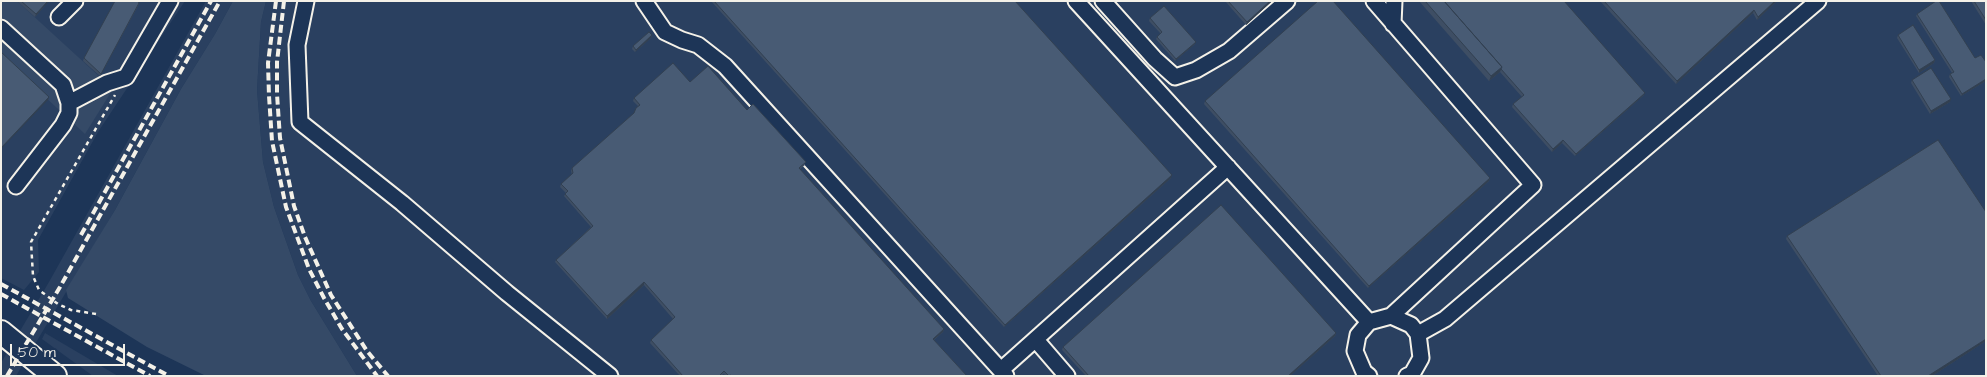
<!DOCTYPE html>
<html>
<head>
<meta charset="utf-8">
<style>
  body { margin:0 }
  #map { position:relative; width:1987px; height:377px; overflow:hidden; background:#1d3557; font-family:"Architects Daughter",sans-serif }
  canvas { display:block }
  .frame { position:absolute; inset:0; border:2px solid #f4f1e8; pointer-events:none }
  .scale { position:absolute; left:10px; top:344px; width:115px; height:22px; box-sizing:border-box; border:2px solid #f4f1e8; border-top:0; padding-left:6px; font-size:15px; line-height:18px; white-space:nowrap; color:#f4f1e8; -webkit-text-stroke:4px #1d3557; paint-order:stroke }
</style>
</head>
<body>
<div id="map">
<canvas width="1987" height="377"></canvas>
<div class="frame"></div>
<div class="scale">50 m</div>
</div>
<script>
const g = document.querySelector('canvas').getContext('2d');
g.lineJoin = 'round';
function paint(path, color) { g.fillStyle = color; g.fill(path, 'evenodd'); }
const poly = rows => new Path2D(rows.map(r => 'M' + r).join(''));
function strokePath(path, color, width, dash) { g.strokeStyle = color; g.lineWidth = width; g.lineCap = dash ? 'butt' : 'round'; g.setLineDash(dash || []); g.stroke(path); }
paint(poly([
  [1,1,185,1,98,132,38,240,39,272,24,290,1,278],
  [206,1,233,1,215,34,181,89,115,210,16,376,1,376,1,363,49,282],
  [266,1,1986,1,1986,376,357,376,311,301,298,275,274,207,263,162,257,90,261,22],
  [45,333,118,376,93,376,42,339]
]), '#2a4060');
paint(poly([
  [1,1,17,1,113,89,85,134,1,56],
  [233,1,266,1,261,22,257,90,263,162,274,207,298,275,311,301,357,376,206,376,147,347,68,298,66,290,115,210,181,89,215,34]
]), '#354a67');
const minor = poly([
  [306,1,297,45,300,122,402,203,507,293,610,376],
  [644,1,665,32,682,40,698,45,725,66,1006,376],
  [1076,1,1369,322],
  [1103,1,1155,59,1175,77,1196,70,1229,51,1287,1],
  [1374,1,1533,185,1391,316],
  [59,17,75,1],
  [1393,24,1394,1],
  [1,28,63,85,69,103,69,113,63,125,16,186],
  [69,103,107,83,126,77,170,1],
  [1418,334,1445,319,1818,1],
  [1036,340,1067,376],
  [1001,370,1228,167],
  [1369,376,1364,372,1355,351,1358,335,1369,322,1391,316,1411,325,1418,334,1421,358,1412,374,1407,376]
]);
const highway = poly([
  [1,332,55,376]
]);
strokePath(minor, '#f4f1e8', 19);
strokePath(highway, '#f4f1e8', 26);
strokePath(poly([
  [96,314,71,310,58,304,39,290,33,276,31,242,115,95]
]), '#f4f1e8', 2.5, [4, 4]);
strokePath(minor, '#1d3557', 15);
strokePath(highway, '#1d3557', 22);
strokePath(poly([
  [276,1,268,63,269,96,272,141,286,207,309,269,324,298,342,329,377,376],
  [284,1,277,62,277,94,280,138,294,206,305,237,331,295,367,351,388,376],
  [81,235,211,1],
  [1,284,169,376],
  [1,294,150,376],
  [7,376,60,287,220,1]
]), '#f4f1e8', 4, [8, 4]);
paint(poly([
  [17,1,49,1,35,17],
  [711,1,1015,1,1171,178,1004,327],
  [1225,1,1272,1,1246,25],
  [1419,1,1564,1,1644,95,1575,156,1562,143,1552,152,1512,107,1513,104,1522,97,1500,72,1489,81],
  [1600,1,1777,1,1757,20,1753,13,1676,84],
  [1971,1,1986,1,1986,25],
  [139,3,138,6,100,76,83,61,84,58],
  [1917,14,1975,58,1986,62,1986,81,1961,96,1949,77,1950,74,1952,73,1916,16],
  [1150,18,1195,44,1175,61,1156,39,1157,37,1161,34,1149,21],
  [652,35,651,38,635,52,632,49,633,46],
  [1898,35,1935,60,1934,63,1919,73,1897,38],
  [1912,80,1950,102,1930,114,1911,83],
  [690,82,747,110,805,165,800,169,944,329,943,332,934,340,967,376,725,376,724,374,721,376,680,376,650,343,651,340,673,319,644,285,607,319,555,262,556,260,591,227,564,196,566,193,560,187,561,184,572,175,571,171,572,168,634,113,638,106,633,101,634,98],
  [1205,101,1490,178,1489,181,1368,288,1204,104],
  [1986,212,1986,341,1932,376,1878,376,1786,239,1787,236],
  [1336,333,1335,336,1290,376,1086,376,1062,350,1063,347]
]), '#3e4e64');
paint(poly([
  [48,1,49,1,35,17,36,14],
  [1270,1,1272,1,1246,25,1247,22],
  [1775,1,1777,1,1757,20,1758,17],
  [1754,10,1753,13,1676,84,1677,81],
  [652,35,651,38,635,52,636,50],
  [1196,42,1195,44,1175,61,1176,59],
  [1935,60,1934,63,1919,73,1919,70],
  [1502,67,1500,72,1489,81,1491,76],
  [1986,79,1986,81,1961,96,1962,94],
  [1645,93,1644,95,1575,156,1576,154],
  [49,97,48,100,1,149,1,148],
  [1951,99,1950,102,1930,114,1931,111],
  [1563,140,1562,143,1552,152,1553,149],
  [1172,175,1171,178,1004,327,1005,325],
  [1490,178,1489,181,1368,288,1369,286],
  [644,282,644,285,607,319,607,316],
  [944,329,943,332,932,341,933,339],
  [1336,333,1335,336,1290,376,1288,376],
  [1986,339,1986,341,1932,376,1928,376]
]), '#324051');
const building = poly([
  [21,1,48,1,36,14,21,1],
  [115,1,138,1,139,3,101,74,84,58,115,1],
  [714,1,1015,1,1172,175,1005,325,714,1],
  [1228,1,1270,1,1247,22,1228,1],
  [1318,1,1333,1,1490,178,1369,286,1205,101,1318,1],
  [1425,1,1444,1,1502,67,1491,76,1425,1],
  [1444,1,1564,1,1645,93,1576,154,1563,140,1553,149,1513,104,1524,95,1501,69,1502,67,1444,1],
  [1604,1,1775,1,1758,17,1754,10,1677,81,1604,1],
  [1936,1,1939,1,1975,58,1981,55,1986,62,1986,79,1962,94,1950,74,1954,72,1917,14,1936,1],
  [1974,1,1986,1,1986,20,1974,1],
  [1164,6,1196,42,1176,59,1157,37,1162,32,1150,18,1164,6],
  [1913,25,1935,60,1919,70,1898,35,1913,25],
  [649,32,652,35,636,50,633,46,649,32],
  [1,52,49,97,1,148,1,52],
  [673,63,690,82,708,66,747,110,753,104,806,162,799,168,944,329,933,339,967,376,731,376,731,375,729,376,724,371,719,376,683,376,651,340,675,317,644,282,607,316,556,260,593,226,565,194,568,191,561,184,573,173,572,168,634,113,636,108,640,105,634,98,673,63],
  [1931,68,1951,99,1931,111,1912,80,1931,68],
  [1938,140,1986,212,1986,339,1928,376,1881,376,1787,236,1938,140],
  [1221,205,1336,333,1288,376,1089,376,1063,347,1221,205]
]);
paint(building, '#485b74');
strokePath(building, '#324051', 1);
</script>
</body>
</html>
